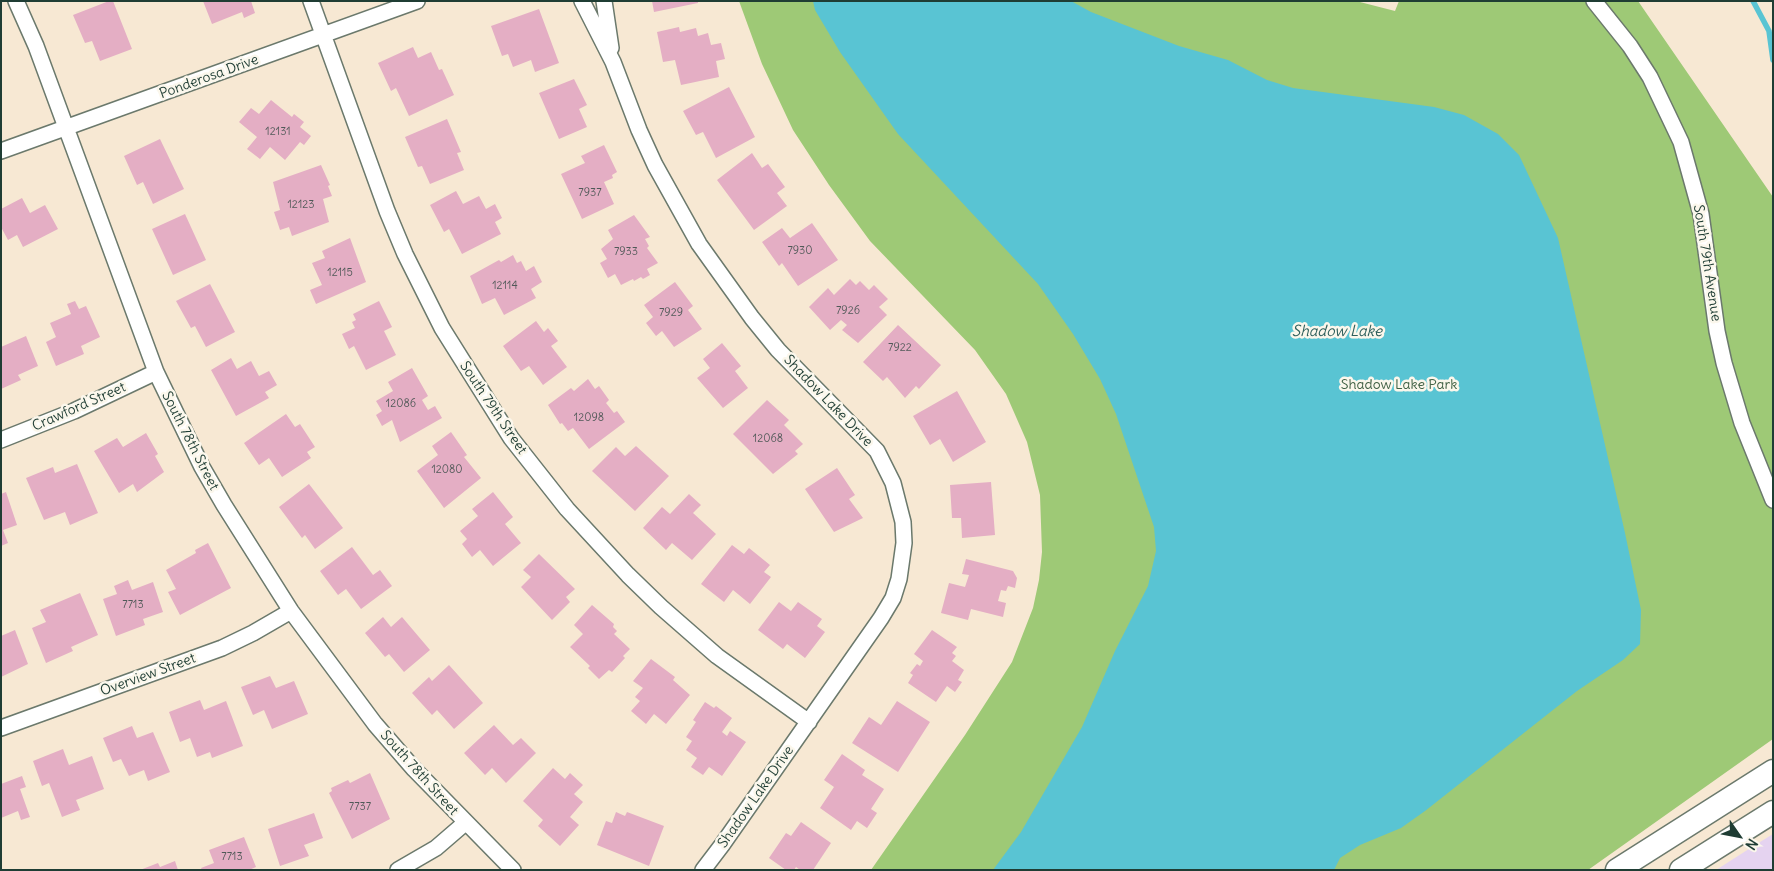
<!DOCTYPE html>
<html>
<head>
<meta charset="utf-8">
<style>
  body { margin:0 }
  #map { position:relative; width:1774px; height:871px; overflow:hidden; background:#f7e8d3; font-family:Delius,sans-serif }
  canvas { display:block }
  .frame { position:absolute; inset:0; border:2px solid #1f3d34; pointer-events:none }
  .north { position:absolute; left:1714px; top:811px; width:50px; height:50px; -webkit-text-stroke:4px #fbf7ec; paint-order:stroke; rotate:123deg; font-size:14px; font-weight:700; line-height:20px; text-align:center; color:#1f3d34 }
  .north::after { content:''; display:block; margin:auto; width:18px; height:22px; background:#1f3d34; clip-path:polygon(50% 0,100% 100%,50% 72%,0 100%) }
</style>
</head>
<body>
<div id="map">
<canvas width="1774" height="871"></canvas>
<div class="frame"></div>
<div class="north">N</div>
</div>
<script>
const g = document.querySelector('canvas').getContext('2d');
g.lineJoin = 'round';
function paint(path, color) { g.fillStyle = color; g.fill(path, 'evenodd'); }
const poly = rows => new Path2D(rows.map(r => 'M' + r).join(''));
function strokePath(path, color, width, dash) { g.strokeStyle = color; g.lineWidth = width; g.lineCap = dash ? 'butt' : 'round'; g.setLineDash(dash || []); g.stroke(path); }
function drawText(font, color, halo, rows, align = 'center') {
  g.font = font + ' Delius,sans-serif'; g.lineWidth = 5; g.setLineDash([]); g.textBaseline = 'middle'; g.strokeStyle = halo; g.fillStyle = color; for (const [text, x, y, turn = 0] of rows) {
    g.save(); g.translate(x, y); g.rotate((+turn || 0) * Math.PI / 180); g.textAlign = isNaN(turn) ? turn : align; if (halo) g.strokeText(text, 0, 0); g.fillText(text, 0, 0); g.restore();
  }
}
paint(poly([
  [1773,834,1773,870,1716,870,1752,847]
]), '#e5d3f0');
paint(poly([
  [739,1,1356,1,1395,11,1399,1,1638,1,1773,197,1773,739,1588,870,871,870,965,735,1012,662,1033,608,1039,580,1042,552,1040,495,1027,442,1006,394,975,350,870,241,829,185,793,130,762,64]
]), '#9ec976');
paint(poly([
  [813,1,1071,1,1091,12,1179,46,1228,60,1267,80,1293,88,1434,107,1464,115,1498,134,1519,155,1558,238,1625,533,1641,610,1640,644,1623,660,1577,691,1425,811,1401,828,1360,845,1340,858,1334,870,993,870,1021,832,1082,727,1115,651,1148,586,1156,551,1154,527,1116,414,1100,379,1073,334,1038,284,898,134,840,52,815,10]
]), '#59c4d3');
strokePath(poly([
  [1753,1,1769,31,1773,60]
]), '#59c4d3', 5.5);
paint(poly([
  [109,1,113,1,132,49,100,61,92,41,85,43,73,15],
  [203,1,251,1,255,13,244,18,242,12,212,24],
  [652,1,698,1,698,3,654,12],
  [539,9,559,63,535,72,531,60,513,67,508,54,502,56,491,26],
  [679,27,680,32,696,28,698,36,708,33,711,45,721,43,725,59,716,61,719,77,681,85,675,60,663,62,657,32],
  [413,47,418,58,431,52,439,70,442,69,454,95,409,116,396,88,391,91,378,63],
  [574,79,587,105,579,109,587,127,559,139,539,93],
  [729,87,755,137,716,158,703,132,696,135,683,111],
  [271,100,292,117,294,114,304,122,300,127,311,136,304,145,300,142,285,160,270,147,260,159,247,149,257,137,239,122,251,108,259,114],
  [447,119,461,152,457,153,464,170,430,184,422,166,418,167,405,137],
  [160,139,184,189,153,204,143,182,137,185,124,156],
  [604,145,617,172,612,175,613,178,604,182,614,204,582,219,561,174,585,163,581,156],
  [752,153,762,168,768,164,785,187,777,193,787,206,754,230,717,180],
  [321,165,330,185,328,186,332,196,323,199,329,222,292,236,289,227,280,230,274,212,280,210,273,182],
  [456,191,463,204,479,196,486,209,495,204,502,218,495,222,501,234,462,254,449,229,444,232,430,205],
  [22,198,30,213,45,205,58,229,23,247,17,235,8,240,1,227,1,209],
  [185,214,206,260,173,275,152,229],
  [634,215,650,237,645,239,649,246,647,248,658,263,647,269,650,275,643,279,641,277,634,281,633,279,621,285,615,274,608,278,600,263,607,259,601,249,613,239,608,230],
  [812,223,838,260,798,286,782,263,779,266,762,242,782,228,790,238],
  [350,238,366,282,316,304,310,290,322,285,312,263,325,258,322,251],
  [513,255,517,263,521,261,526,271,534,266,542,282,531,289,536,298,504,315,495,298,482,304,470,276,499,260,501,262],
  [850,279,856,285,860,281,869,290,874,285,888,299,879,307,887,315,858,343,842,330,847,325,841,320,830,330,809,307,828,288,834,295],
  [675,282,693,306,688,310,702,329,674,347,662,331,656,336,646,323,653,317,644,305],
  [210,284,235,332,206,347,195,326,191,328,176,301],
  [75,301,79,309,86,306,100,337,81,346,84,354,56,366,46,342,56,337,50,323,71,314,67,304],
  [379,301,392,327,384,331,396,355,366,370,354,346,349,349,342,334,355,328,352,322,356,320,353,314],
  [536,321,544,332,548,328,558,341,551,346,567,367,543,385,529,366,521,371,503,346],
  [898,325,941,365,919,389,916,386,905,398,887,377,883,381,863,362],
  [26,336,38,366,18,375,21,380,1,389,1,347],
  [722,343,741,366,735,371,748,388,723,408,697,378,710,368,703,359],
  [231,358,237,369,251,361,259,376,269,371,277,385,265,392,269,398,236,416,211,370],
  [412,368,428,396,422,400,428,410,435,406,442,418,400,442,392,420,382,426,376,415,382,411,376,401,393,391,388,382],
  [588,379,595,389,599,386,609,400,606,403,614,413,617,411,625,422,589,449,573,428,568,431,562,423,560,424,548,405,571,388,574,391],
  [957,391,986,442,953,462,940,439,930,445,913,416],
  [767,400,789,420,784,425,803,444,795,451,798,454,773,474,733,434],
  [286,414,295,427,300,424,315,447,307,452,311,458,282,477,269,458,259,465,244,443],
  [451,432,467,455,464,457,481,478,444,508,417,471,438,455,432,446],
  [146,433,158,454,155,456,164,472,137,492,133,484,119,493,94,451,117,438,123,447],
  [636,446,669,476,635,511,592,471,616,447,625,456],
  [77,464,98,513,70,525,65,512,44,520,26,478,53,467,55,473],
  [837,468,855,495,849,499,863,518,834,532,805,489],
  [991,482,995,535,962,538,961,518,952,518,950,485],
  [309,484,343,528,315,549,305,535,302,538,279,507],
  [6,492,17,525,3,530,8,543,1,546,1,494],
  [493,492,513,517,505,524,521,543,493,566,480,550,472,557,462,544,467,539,460,531,478,516,472,509],
  [689,494,701,505,693,513,716,534,692,560,672,543,666,550,643,528,662,507,670,514],
  [208,543,231,588,180,615,168,592,176,589,166,570,196,553,195,550],
  [732,545,744,554,749,548,770,565,764,572,771,577,750,604,733,590,724,602,701,584],
  [352,547,373,575,380,570,392,586,361,609,346,589,338,595,320,571],
  [539,554,575,589,566,597,570,602,552,620,521,587,531,577,523,570],
  [966,559,1013,571,1017,578,1015,588,1008,586,1006,591,1001,590,998,601,1006,603,1003,617,971,609,968,620,941,613,949,583,965,587,969,575,962,574],
  [128,580,132,590,153,582,163,612,143,619,145,625,116,636,103,599,117,594,114,586],
  [80,593,98,635,71,647,73,651,46,663,32,628,46,622,40,610],
  [779,602,791,611,798,602,822,619,817,626,825,632,805,658,787,644,783,649,758,630],
  [592,605,614,624,613,627,617,631,614,634,630,649,623,656,625,658,612,672,609,670,599,679,588,668,590,666,570,647,583,634,574,625],
  [383,617,391,627,402,617,430,650,404,672,389,654,385,657,365,633],
  [15,630,28,664,1,677,1,636],
  [932,630,957,647,952,653,956,656,952,661,964,670,958,680,962,682,955,692,947,686,936,702,908,683,913,675,910,673,917,664,920,666,923,661,914,654],
  [651,659,675,677,673,680,690,695,666,724,654,714,646,724,631,711,640,701,635,697,643,688,633,681],
  [449,665,483,703,454,729,437,710,432,715,412,693,429,677,432,681],
  [270,676,276,688,294,681,308,714,272,729,264,710,253,715,241,687],
  [200,700,204,710,226,701,243,746,212,758,210,752,197,757,190,738,180,742,169,712],
  [897,701,930,722,898,772,852,743,869,717,881,725],
  [705,702,714,708,716,706,732,718,722,732,727,736,730,731,746,742,722,776,709,767,703,775,691,767,697,758,686,750,692,741,686,737,696,722,693,720],
  [494,725,513,745,521,738,536,753,506,783,492,768,485,775,464,753],
  [132,726,137,738,153,732,170,772,148,781,144,770,129,776,121,759,113,762,103,738],
  [63,749,69,765,92,756,104,789,76,800,80,810,62,817,49,783,42,786,33,761],
  [842,754,865,770,862,775,884,789,871,809,877,813,867,828,857,821,851,830,820,808,834,787,824,780],
  [553,768,565,779,570,773,583,785,574,794,583,802,570,817,579,825,560,846,538,826,543,820,523,801],
  [370,773,390,819,352,839,329,793,332,791,331,788,348,780,350,783],
  [22,776,26,787,20,789,30,817,21,820,18,811,1,818,1,784],
  [616,812,625,816,627,812,664,826,649,866,597,845,606,821,612,823],
  [314,813,323,838,304,845,309,856,280,866,268,829],
  [801,822,831,843,813,870,800,870,796,867,794,870,786,870,769,858,786,833,791,836],
  [244,837,256,867,249,870,202,870,201,868,214,863,209,850],
  [175,861,178,870,140,870,158,863,160,867]
]), '#e4aec4');
const minor = poly([
  [16,1,36,46,156,372,202,467,224,505,291,611,375,724,414,769,513,870],
  [311,1,387,211,405,254,442,328,511,438,567,509,628,575,661,607,717,656,809,722],
  [582,1,613,62,639,130,655,165,699,244,752,318,778,350,877,451,893,483,903,522,904,543,899,579,893,598,881,618,722,845,703,870],
  [604,1,611,48],
  [1594,1,1630,46,1650,77,1681,142,1701,214,1717,331,1724,363,1742,423,1773,500],
  [1,151,417,1],
  [1,440,74,411,156,372],
  [1,728,222,648,253,633,291,611],
  [398,870,436,848,465,823]
]);
const secondary = poly([
  [1617,870,1773,771],
  [1681,870,1773,812]
]);
strokePath(minor, '#6b796c', 18);
strokePath(secondary, '#6b796c', 25);
strokePath(minor, '#fff', 15);
strokePath(secondary, '#fff', 22);
drawText('11px', '#505958', null, [
  ["12131",278,132],
  ["7937",590,193],
  ["12123",301,205],
  ["7930",800,251],
  ["7933",626,252],
  ["12115",340,273],
  ["12114",505,286],
  ["7926",848,311],
  ["7929",671,313],
  ["7922",900,348],
  ["12086",401,404],
  ["12098",589,418],
  ["12068",768,439],
  ["12080",447,470],
  ["7713",133,605],
  ["7737",360,807],
  ["7713",232,857]
]);
drawText('14px', '#1f3d34', '#fbf7ec', [
  ["Ponderosa Drive",209,77,-20],
  ["South 79th Avenue",1707,263,81],
  ["Shadow Lake Drive",828,401,46],
  ["Crawford Street",79,407,-24],
  ["South 79th Street",493,408,56],
  ["South 78th Street",190,441,63],
  ["Overview Street",148,675,-20],
  ["South 78th Street",419,773,48],
  ["Shadow Lake Drive",756,797,-55]
]);
drawText('14px', '#3f6044', '#fbf7ec', [
  ["Shadow Lake Park",1399,385]
]);
drawText('italic 15px', '#2e5f5c', '#fbf7ec', [
  ["Shadow Lake",1337,332]
]);
</script>
</body>
</html>
